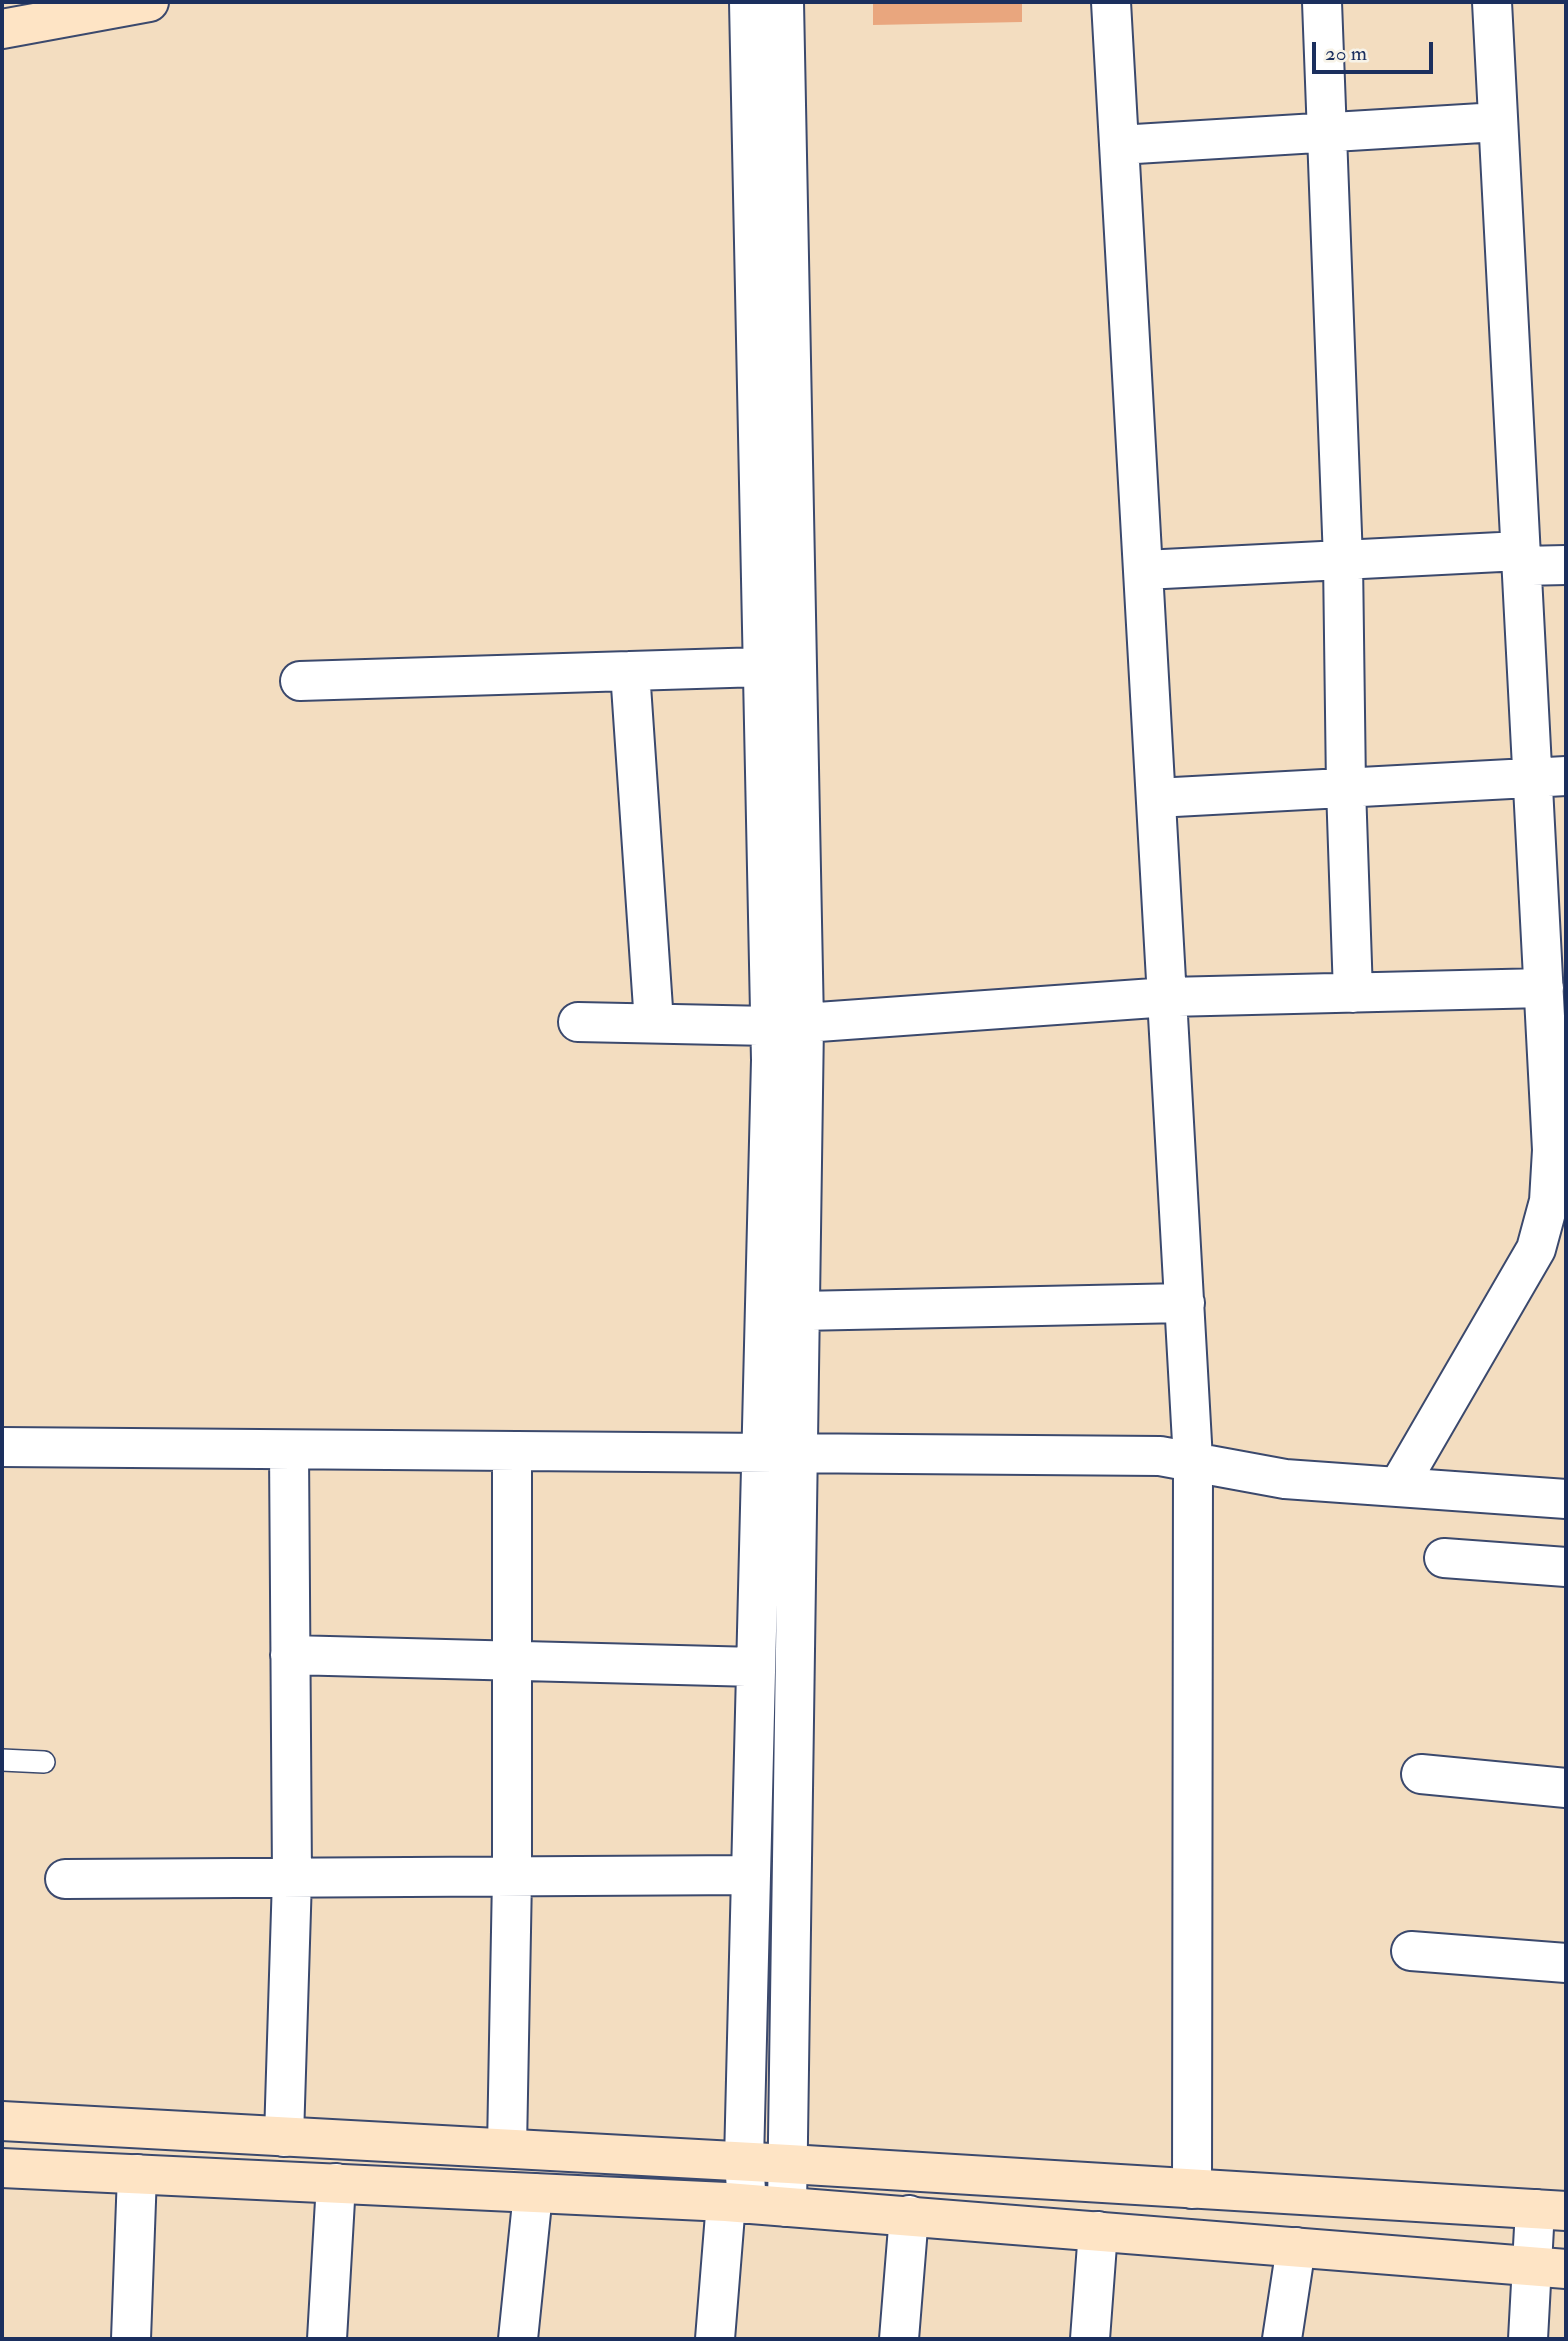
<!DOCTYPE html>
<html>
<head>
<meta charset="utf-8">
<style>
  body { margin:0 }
  #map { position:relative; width:1568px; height:2341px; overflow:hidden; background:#f3ddc0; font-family:"IM FELL Double Pica",serif }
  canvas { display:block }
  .frame { position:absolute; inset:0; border:4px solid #1b2f5e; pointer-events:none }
  .scale { position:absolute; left:1312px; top:42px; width:121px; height:32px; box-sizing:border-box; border:4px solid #1b2f5e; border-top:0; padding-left:9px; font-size:21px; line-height:24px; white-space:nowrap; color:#1b2f5e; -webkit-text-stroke:5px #f7f3e8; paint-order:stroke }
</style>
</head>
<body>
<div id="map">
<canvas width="1568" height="2341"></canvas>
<div class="frame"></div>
<div class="scale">20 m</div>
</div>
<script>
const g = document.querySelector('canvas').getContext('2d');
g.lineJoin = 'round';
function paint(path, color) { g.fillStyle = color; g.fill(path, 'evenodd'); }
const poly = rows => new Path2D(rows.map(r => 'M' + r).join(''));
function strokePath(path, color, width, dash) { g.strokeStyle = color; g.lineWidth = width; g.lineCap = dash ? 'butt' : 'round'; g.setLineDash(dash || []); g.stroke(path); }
paint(poly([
  [873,2,1022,2,1022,22,873,25]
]), '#e9a67e');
const lane = poly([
  [2,1760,44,1762]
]);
const street = poly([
  [784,2,804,1023,787,2207],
  [1111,2,1193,1460,1192,2189],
  [1322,2,1343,560,1346,788,1353,993],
  [1119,145,1498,122],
  [1521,566,1566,565],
  [1144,570,1520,551],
  [630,671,654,1023],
  [300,681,762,667],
  [1156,798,1566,776],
  [578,1022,770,1026],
  [804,1023,1168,997,1544,988],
  [800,1311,1185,1303],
  [2,1447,1160,1456,1285,1479,1566,1499],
  [1398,1487,1536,1249,1549,1201,1552,1150,1492,2],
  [1444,1558,1566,1567],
  [290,1655,756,1667],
  [1421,1774,1566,1788],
  [65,1879,751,1875],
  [1411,1951,1566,1963],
  [284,2137,292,1878,289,1450],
  [507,2148,512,1877,512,1452],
  [747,2204,744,2161,771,1060,749,2],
  [131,2339,137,2174],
  [327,2339,336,2183],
  [518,2339,533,2193],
  [715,2339,726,2202],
  [899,2339,909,2215],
  [1090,2339,1098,2231],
  [1282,2339,1296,2247],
  [1528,2339,1535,2209]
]);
const secondary = poly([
  [2,29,149,2],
  [2,2121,789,2164,1566,2211],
  [2,2168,726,2202,1566,2269]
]);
strokePath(lane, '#3b496d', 24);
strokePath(street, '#3b496d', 42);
strokePath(secondary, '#3b496d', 42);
strokePath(lane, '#fff', 21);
strokePath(street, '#fff', 38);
strokePath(secondary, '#fee4c5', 38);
</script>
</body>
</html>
